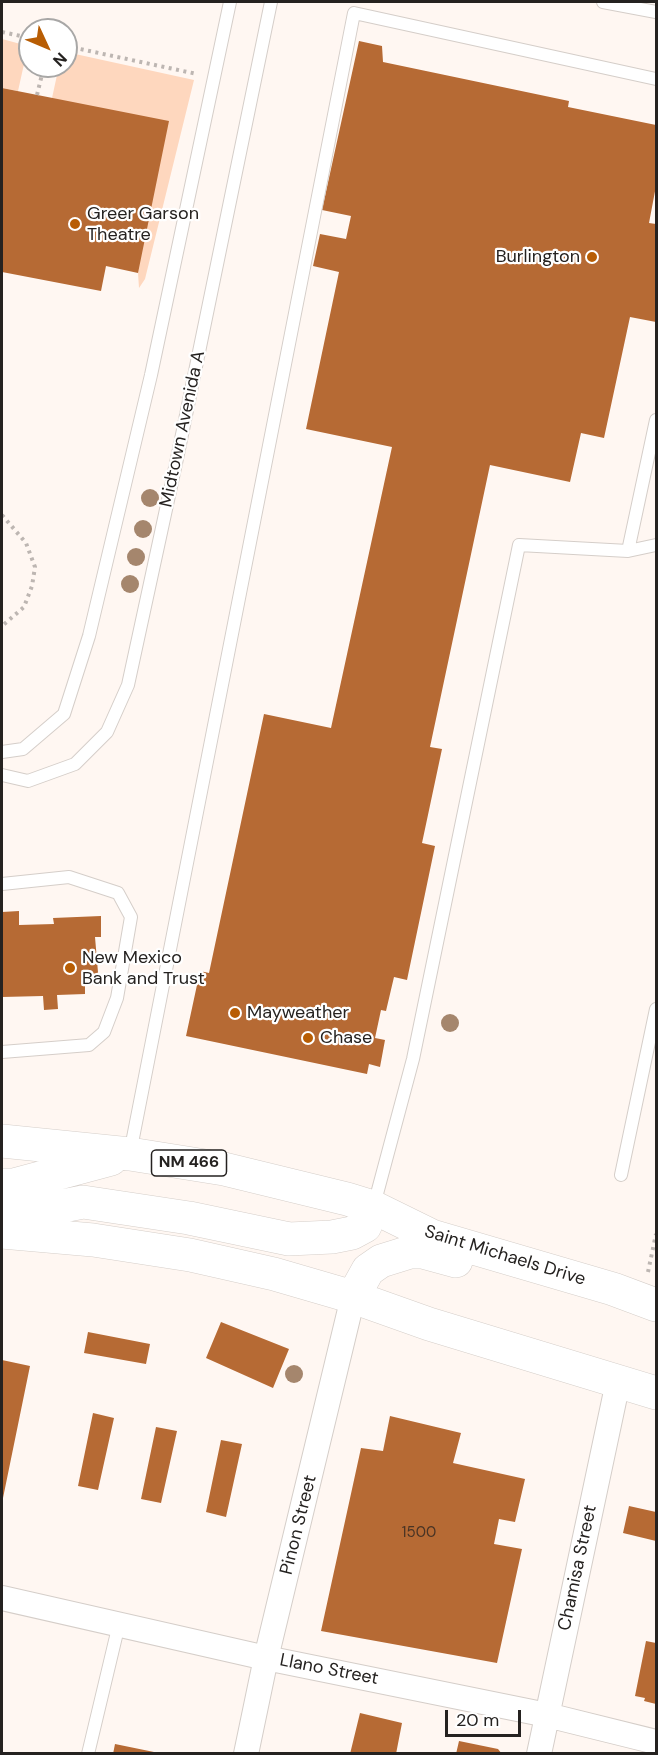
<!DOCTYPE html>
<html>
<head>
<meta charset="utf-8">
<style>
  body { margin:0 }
  #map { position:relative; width:658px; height:1755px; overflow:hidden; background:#fff7f2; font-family:"DM Sans",sans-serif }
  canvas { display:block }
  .frame { position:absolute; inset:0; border:3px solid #252220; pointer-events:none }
  .north { position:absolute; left:18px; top:18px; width:60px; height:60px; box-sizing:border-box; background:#fff; border:2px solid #a8a7a6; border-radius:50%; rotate:134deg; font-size:16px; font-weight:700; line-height:24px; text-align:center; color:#252220 }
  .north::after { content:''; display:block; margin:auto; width:21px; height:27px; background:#b85d04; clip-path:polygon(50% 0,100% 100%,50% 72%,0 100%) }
  .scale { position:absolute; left:445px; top:1710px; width:76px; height:27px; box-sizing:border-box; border:3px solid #252220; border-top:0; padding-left:8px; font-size:18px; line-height:21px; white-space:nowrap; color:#252220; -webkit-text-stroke:4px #fff; paint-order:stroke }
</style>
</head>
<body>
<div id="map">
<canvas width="658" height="1755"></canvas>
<div class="frame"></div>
<div class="north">N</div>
<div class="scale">20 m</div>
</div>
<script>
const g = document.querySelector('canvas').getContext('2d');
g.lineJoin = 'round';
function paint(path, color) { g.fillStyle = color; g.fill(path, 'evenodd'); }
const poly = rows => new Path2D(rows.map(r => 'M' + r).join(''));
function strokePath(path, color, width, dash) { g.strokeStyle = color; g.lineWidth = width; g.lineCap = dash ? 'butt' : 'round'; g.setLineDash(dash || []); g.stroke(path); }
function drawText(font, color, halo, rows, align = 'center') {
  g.font = font + ' "DM Sans",sans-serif'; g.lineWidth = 4.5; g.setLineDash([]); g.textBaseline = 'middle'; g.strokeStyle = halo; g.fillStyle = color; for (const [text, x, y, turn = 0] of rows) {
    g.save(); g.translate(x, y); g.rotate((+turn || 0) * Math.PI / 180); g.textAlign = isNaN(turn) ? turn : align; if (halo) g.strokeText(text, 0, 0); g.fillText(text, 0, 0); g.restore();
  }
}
paint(poly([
  [2,39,28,46,18,91,2,88],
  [66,52,194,80,145,279,139,288,138,273,52,98,59,66,66,66]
]), '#fed7be');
paint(poly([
  [359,41,382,46,383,62,569,101,568,107,656,125,656,186,649,223,656,224,656,322,630,317,604,438,581,433,570,482,490,465,430,747,442,749,422,843,435,846,407,980,394,977,386,1011,381,1010,375,1038,385,1040,380,1067,369,1064,367,1074,186,1036,200,971,209,973,264,714,331,728,392,447,306,429,339,272,313,266,320,234,346,239,351,216,322,210],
  [2,88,169,121,138,273,106,266,101,291,2,272],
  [19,911,19,925,54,924,53,918,101,916,101,937,95,937,99,984,85,985,85,994,57,995,58,1009,44,1010,43,996,2,997,2,912],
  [221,1322,289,1349,273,1388,206,1358],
  [88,1332,150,1344,146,1364,84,1353],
  [2,1360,30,1366,3,1498,2,1498],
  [93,1413,114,1418,98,1490,78,1486],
  [390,1416,461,1433,453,1463,525,1479,515,1522,499,1519,494,1544,522,1549,497,1663,321,1631,361,1448,383,1451],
  [156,1427,177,1431,161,1503,141,1499],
  [221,1440,242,1444,226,1517,206,1512],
  [629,1506,656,1512,656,1541,623,1533],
  [646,1641,656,1643,656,1704,644,1701,645,1698,635,1696],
  [360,1713,402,1723,396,1754,350,1754],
  [459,1741,498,1749,502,1754,456,1754],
  [115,1744,154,1752,154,1754,113,1754]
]), '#b66a34');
const lane = poly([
  [603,2,656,12],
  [628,551,656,420],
  [2,752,23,749,64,714,89,636,151,375,230,2],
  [2,775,28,781,75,764,107,732,128,685,178,454,271,2],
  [2,884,69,877,118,893,131,917,117,998,104,1032,89,1045,2,1052],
  [130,1153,354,13,656,79],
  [621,1175,656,1009],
  [374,1205,413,1059,519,545,628,551,656,545],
  [88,1754,119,1624]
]);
const street = poly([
  [2,1598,266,1658,547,1715,656,1742],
  [246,1754,266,1658,353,1297],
  [539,1754,618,1382]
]);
const primary = poly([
  [2,1141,130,1154,224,1169,347,1199,373,1207,432,1236,613,1289,656,1305],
  [2,1185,14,1185,111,1159],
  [2,1218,83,1202,189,1218,289,1239,332,1237,352,1233,365,1226,373,1207],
  [2,1232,93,1240,190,1255,274,1274,353,1297,429,1324,656,1393],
  [353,1297,368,1270,381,1261,410,1252,423,1252,456,1261]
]);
strokePath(lane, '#d5cec9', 14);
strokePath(street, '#d5cec9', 26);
strokePath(primary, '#d5cec9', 34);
strokePath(poly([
  [2,32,30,38],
  [66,46,197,74],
  [37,95,44,66],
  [2,515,26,543,35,567,32,586,24,607,2,626],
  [648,1272,656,1234]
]), '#bdb6b2', 4, [3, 4.5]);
strokePath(lane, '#fff', 12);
strokePath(street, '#fff', 24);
strokePath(primary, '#fff', 33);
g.fillStyle = '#a5866d';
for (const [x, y] of [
  [150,498],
  [143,529],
  [136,557],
  [130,584],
  [450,1023],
  [294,1374]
]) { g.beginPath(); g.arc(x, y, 9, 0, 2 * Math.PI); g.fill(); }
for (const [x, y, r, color] of [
  [75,224,6,"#b85d04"],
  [592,257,6,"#b85d04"],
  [70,968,6,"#b85d04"],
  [235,1013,6,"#b85d04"],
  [308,1038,6,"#b85d04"]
]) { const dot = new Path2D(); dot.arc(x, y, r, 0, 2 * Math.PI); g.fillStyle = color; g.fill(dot); strokePath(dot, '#fff', 2); }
drawText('15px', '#493425', null, [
  ["1500",419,1533]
]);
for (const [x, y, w] of [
  [189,1163,75]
]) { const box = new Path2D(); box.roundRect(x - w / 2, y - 13, w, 26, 4.5); g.fillStyle = '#fff'; g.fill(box); strokePath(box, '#252220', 1.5); }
drawText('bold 16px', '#252220', null, [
  ["NM 466",189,1163]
]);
drawText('18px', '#252220', '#fff', [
  ["Greer Garson",87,214],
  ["Theatre",87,235],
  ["Burlington",580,257,"right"],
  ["New Mexico",82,958],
  ["Bank and Trust",82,979],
  ["Mayweather",247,1013],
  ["Chase",320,1038]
], 'left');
drawText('18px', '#252220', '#fff', [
  ["Midtown Avenida A",183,429,-78],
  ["Saint Michaels Drive",505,1256,17],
  ["Pinon Street",299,1525,-76],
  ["Chamisa Street",578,1568,-78],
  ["Llano Street",329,1670,11]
]);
</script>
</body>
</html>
